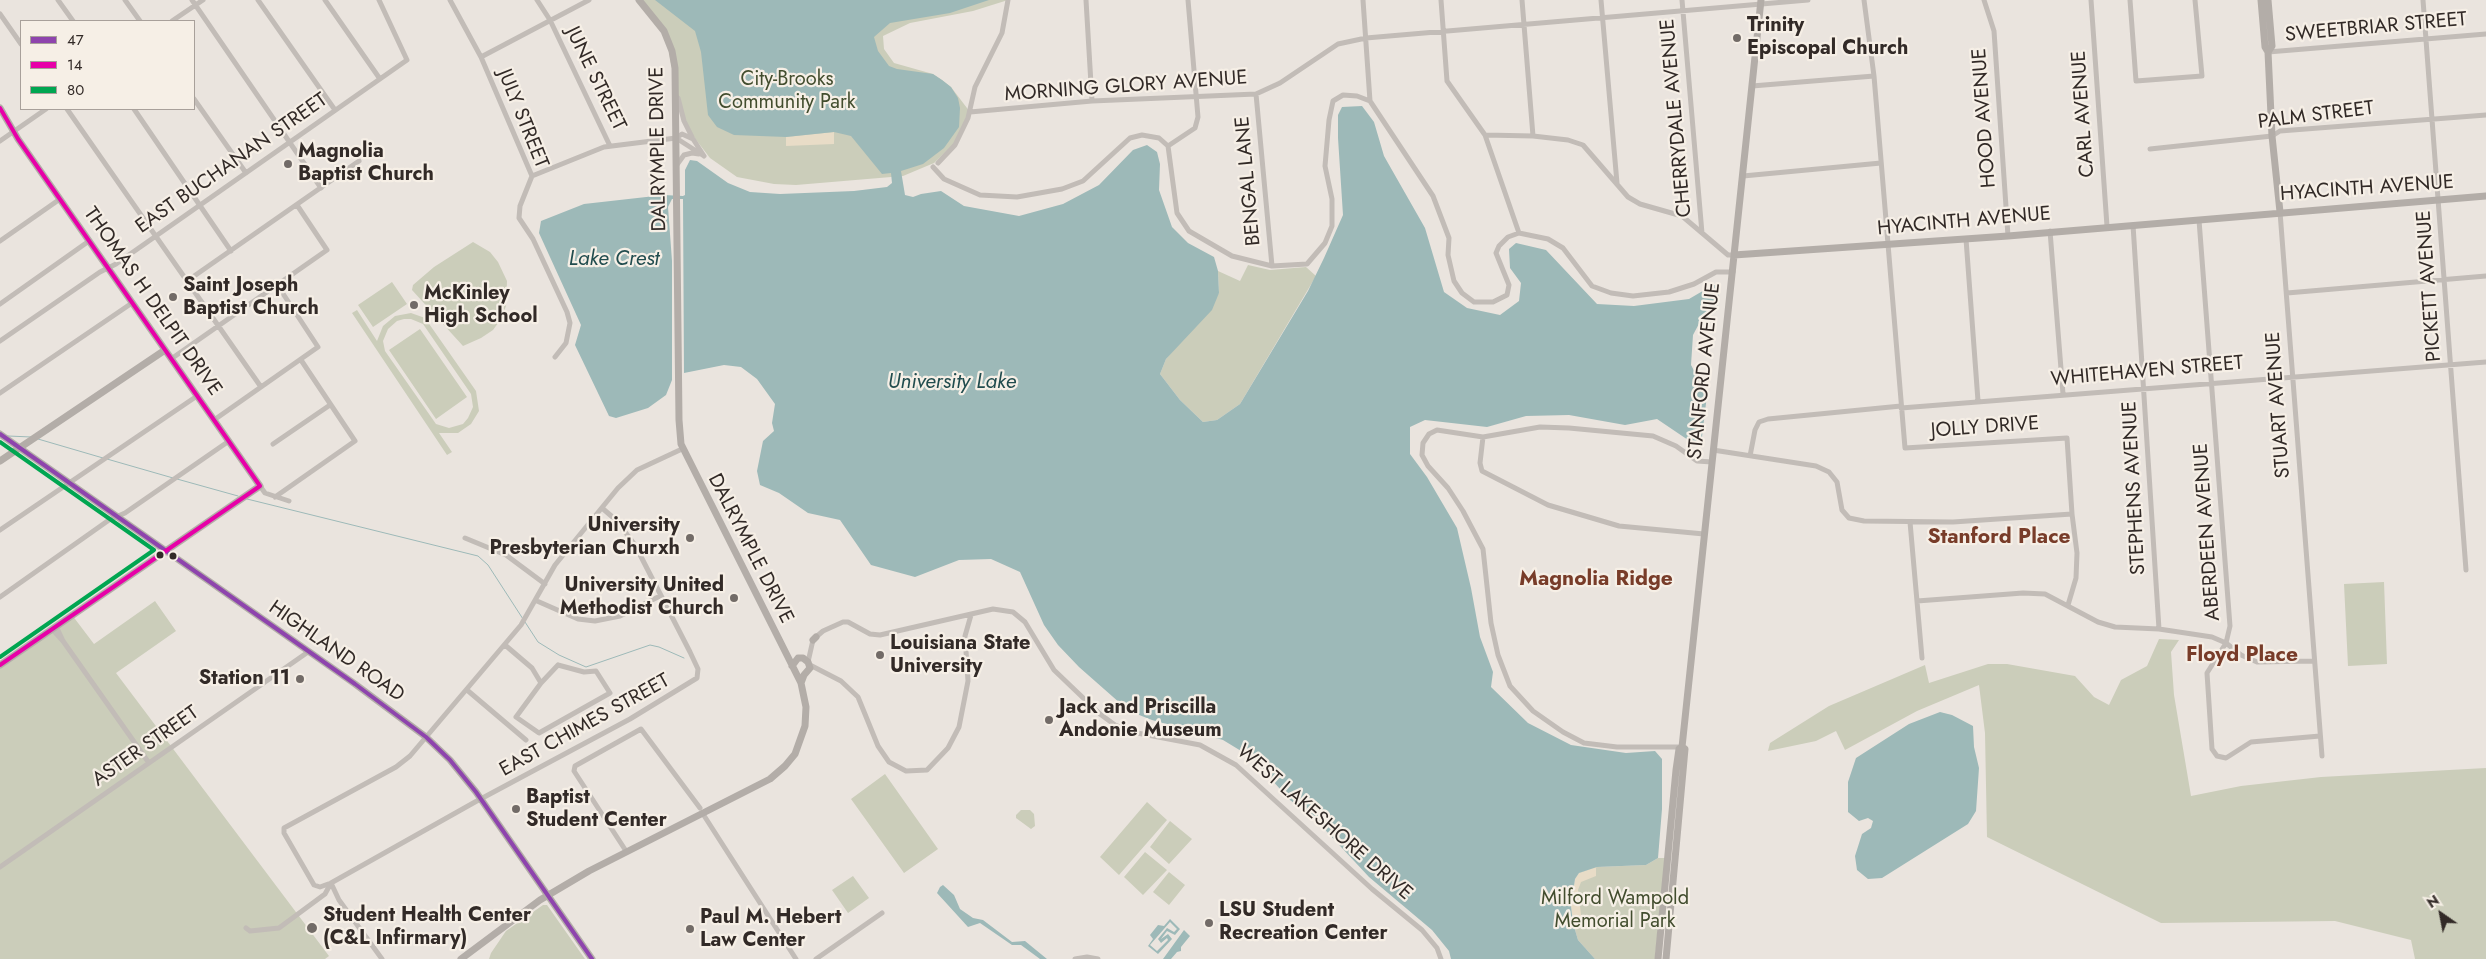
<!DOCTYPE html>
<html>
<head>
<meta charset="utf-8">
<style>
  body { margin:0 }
  #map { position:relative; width:2486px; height:959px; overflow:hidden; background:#eae4de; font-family:Jost,sans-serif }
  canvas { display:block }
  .legend { position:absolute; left:20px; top:20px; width:175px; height:90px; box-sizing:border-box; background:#f6efe6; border:1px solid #a8a09a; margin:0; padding:6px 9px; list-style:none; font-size:15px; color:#322a27 }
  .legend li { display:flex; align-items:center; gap:10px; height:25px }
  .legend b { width:25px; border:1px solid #a8a09a }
  .north { position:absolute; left:2416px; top:889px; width:50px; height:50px; -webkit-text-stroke:4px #f6efe6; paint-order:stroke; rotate:327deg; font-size:14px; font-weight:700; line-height:20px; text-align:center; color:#322a27 }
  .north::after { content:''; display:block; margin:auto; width:18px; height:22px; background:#322a27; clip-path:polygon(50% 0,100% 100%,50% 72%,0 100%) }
</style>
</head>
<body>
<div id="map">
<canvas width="2486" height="959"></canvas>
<ul class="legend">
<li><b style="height:6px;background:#8e44ad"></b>47</li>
<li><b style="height:6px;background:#e700a8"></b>14</li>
<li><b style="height:6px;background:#00a651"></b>80</li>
</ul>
<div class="north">N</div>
</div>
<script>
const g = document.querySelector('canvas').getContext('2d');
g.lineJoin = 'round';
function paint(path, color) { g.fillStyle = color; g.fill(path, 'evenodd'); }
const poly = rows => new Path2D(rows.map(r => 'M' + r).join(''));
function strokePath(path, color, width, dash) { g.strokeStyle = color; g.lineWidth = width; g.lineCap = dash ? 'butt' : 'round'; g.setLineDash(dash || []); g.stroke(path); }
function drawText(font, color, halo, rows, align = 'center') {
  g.font = font + ' Jost,sans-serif'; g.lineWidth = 4.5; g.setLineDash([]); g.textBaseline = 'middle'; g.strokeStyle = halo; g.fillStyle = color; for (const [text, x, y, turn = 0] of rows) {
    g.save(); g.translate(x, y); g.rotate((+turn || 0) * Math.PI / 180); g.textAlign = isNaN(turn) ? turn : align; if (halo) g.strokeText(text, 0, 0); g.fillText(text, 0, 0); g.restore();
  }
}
paint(poly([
  [639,0,1008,0,973,11,910,23,883,36,884,49,894,63,933,74,942,80,951,87,970,112,959,139,934,163,903,176,796,185,774,184,737,177,710,158,687,128,676,92,666,35],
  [473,242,490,252,498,262,507,281,506,306,501,319,493,330,481,338,463,346,412,290,413,285,434,267],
  [1248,265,1270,270,1306,267,1316,276,1240,404,1217,420,1203,422,1180,400,1160,374,1166,359,1219,293,1218,271,1240,281],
  [392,282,407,304,373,327,358,305],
  [357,310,377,341,383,326,395,316,411,313,425,318,476,391,479,411,471,424,458,433,439,433,452,452,447,455,352,313],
  [404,319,411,319,423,324,471,394,473,407,468,418,463,424,449,428,436,424,385,351,383,341,388,329,397,321],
  [420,329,467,397,436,419,389,350],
  [2384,582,2387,664,2348,666,2344,584],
  [155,601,176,631,116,673,329,956,325,959,0,959,0,665,72,615,94,644],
  [2159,639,2179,640,2171,652,2174,695,2191,796,2241,786,2321,777,2486,768,2486,959,2415,959,2411,940,2335,921,2161,923,1987,837,1985,733,1979,685,1917,711,1845,750,1836,731,1816,741,1768,751,1770,743,1829,706,1925,665,1929,683,1988,664,2007,664,2075,676,2094,697,2109,705,2121,680,2147,666],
  [885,774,938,849,904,873,851,799],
  [1147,802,1167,820,1119,875,1100,857],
  [1021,810,1030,810,1034,814,1035,826,1031,829,1016,818,1016,815],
  [1170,821,1192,839,1169,864,1150,847],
  [1145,852,1167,870,1143,895,1124,877],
  [1658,858,1665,858,1655,959,1595,959,1578,940,1573,923,1579,873,1597,867,1646,865],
  [1169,872,1185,885,1169,905,1153,892],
  [853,876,869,898,848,913,832,890],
  [543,905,547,905,585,959,489,959,491,953,506,931]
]), '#cbcdba');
paint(poly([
  [834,132,834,144,786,146,786,137],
  [1596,867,1596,876,1581,882,1578,890,1582,923,1579,926,1574,927,1571,906,1575,879,1579,873]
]), '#e8dcc7');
paint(poly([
  [655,0,989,0,950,13,890,23,874,37,878,51,889,66,897,69,933,74,942,80,951,87,958,98,960,108,959,127,944,148,923,164,901,171,905,195,913,197,921,194,941,191,964,206,1019,216,1063,204,1099,185,1133,150,1147,145,1157,152,1160,164,1159,190,1172,227,1188,243,1214,257,1218,271,1219,293,1212,310,1166,359,1160,374,1180,400,1203,422,1217,420,1240,404,1308,291,1324,258,1343,215,1338,138,1338,115,1342,107,1362,106,1374,122,1384,156,1425,228,1444,292,1467,308,1500,315,1519,301,1521,283,1510,268,1509,249,1516,243,1546,250,1597,304,1634,306,1689,299,1713,285,1720,285,1717,311,1702,318,1693,335,1691,365,1707,395,1702,437,1694,444,1657,419,1625,425,1569,415,1526,416,1487,427,1425,420,1410,427,1410,454,1427,477,1457,528,1471,588,1480,637,1493,672,1491,687,1528,723,1571,745,1626,753,1655,751,1662,759,1662,809,1658,858,1646,865,1597,867,1579,873,1575,879,1571,906,1573,923,1578,940,1595,959,1451,959,1449,951,1432,930,1369,877,1315,819,1290,800,1251,757,1223,740,1152,720,1129,711,1079,667,1058,645,1044,625,1020,572,991,559,959,560,915,577,871,565,840,520,808,513,779,493,760,485,757,471,763,441,774,431,772,423,775,404,757,379,741,367,724,365,684,373,683,199,672,199,668,207,672,261,672,380,666,395,648,408,616,418,609,416,575,345,581,325,539,233,541,221,584,204,664,195,683,196,685,195,685,170,690,160,697,161,728,183,750,192,780,194,854,191,887,187,892,183,891,173,882,174,851,136,834,132,786,137,734,135,717,127,708,115,701,52,695,31],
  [1940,712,1952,715,1973,726,1974,747,1979,768,1976,811,1968,824,1882,878,1868,879,1857,870,1855,856,1862,834,1871,828,1873,821,1868,818,1859,821,1848,812,1848,782,1856,758,1909,724],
  [943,885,954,895,960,909,973,918,983,920,1012,942,1025,941,1047,959,1040,959,1021,945,1012,945,980,923,968,927,937,893,940,887],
  [1170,919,1180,929,1175,935,1167,931,1161,939,1168,934,1172,939,1158,954,1148,946,1153,939,1150,935,1158,925,1164,926],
  [1170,922,1177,929,1174,932,1167,928,1158,939,1161,943,1167,938,1168,940,1157,951,1150,945],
  [1184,930,1190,936,1181,947,1181,951,1177,952,1171,959,1163,959]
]), '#9db9b8');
strokePath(poly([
  [8,436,31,437],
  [38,439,103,458],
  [107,459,173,478],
  [177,479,238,496],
  [247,499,478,556,488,565,523,619],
  [525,622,538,642,559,655,586,667,650,645,659,647,684,658]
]), '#9db9b8', 1);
strokePath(poly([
  [58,0,73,21],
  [125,0,140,21],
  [192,0,321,188],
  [258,0,335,110],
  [325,0,380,79],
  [450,0,481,57,532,176,520,206,519,218,533,239,567,312,570,323,566,343,555,357],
  [537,0,550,20,610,146],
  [1086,0,1092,101],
  [1363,0,1370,101],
  [1441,0,1447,81,1485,135,1519,233],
  [1522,0,1533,136],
  [1601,0,1617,183],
  [1682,0,1702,233],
  [1864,0,1874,76,1905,448,2067,438,2072,514,2077,553,2076,578,2068,605],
  [1984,0,1994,31,2008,236],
  [2091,0,2107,226],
  [2130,0,2136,81,2202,76,2195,0],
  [2423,0,2466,570],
  [0,14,21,44],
  [172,21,203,0],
  [2268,52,2486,34],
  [481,57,589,0],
  [1752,86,1874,76],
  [1256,94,1272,266],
  [678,98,684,121,692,137],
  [194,99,246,173],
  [67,109,261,387],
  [134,109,231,251],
  [970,112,1092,101,1256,94,1280,83,1338,44,1366,38,1808,0],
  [1485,135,1533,136,1568,140,1583,145,1628,197,1640,204,1682,216,1728,255,1734,255],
  [676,138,704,156],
  [0,141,46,109],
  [1168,146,1195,128,1198,117,1188,0],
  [2150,149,2272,136,2280,131,2486,115],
  [938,163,955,145,968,118,975,87,1002,33,1008,0],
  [676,166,684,155,692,153,699,154],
  [933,167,944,179,980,195,1017,197,1062,189,1083,181,1130,138,1142,135,1159,138,1168,146,1177,213,1189,231,1232,256,1272,266,1307,264,1325,243,1332,226,1332,199,1325,166,1329,120,1333,101,1343,95,1357,96,1370,101,1433,196,1449,238,1448,255,1454,281,1462,293,1474,302,1493,302,1507,295,1509,285,1496,253,1499,246,1508,237,1519,233,1548,239,1563,248,1592,286,1611,293,1633,296,1669,292,1694,284,1716,272,1733,272],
  [532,176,604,147,676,138,682,134,693,139,704,156],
  [1743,176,1881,163],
  [2280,212,2322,756],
  [2199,220,2230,626,2226,643,2207,673,2212,749,2217,756,2226,758,2251,742,2320,736],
  [2133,225,2159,629],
  [2050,231,2063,394],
  [1966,239,1978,401],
  [0,241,60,199],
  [187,281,359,161],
  [2287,293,2486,276],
  [0,304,89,241],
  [0,341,100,272,116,264,407,60,379,0],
  [171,359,327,250,297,205],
  [0,393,132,303],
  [1901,408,2486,362],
  [214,420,318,347,278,286],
  [1483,437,1480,463,1482,471,1548,505,1619,526,1704,534],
  [273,444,330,405],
  [1713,450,1816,466,1829,472,1837,482,1842,510,1849,518,1864,521,1953,522,2072,514],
  [1750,456,1755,430,1759,422,1768,419,1901,406],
  [260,486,265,493,289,501],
  [275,497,355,441,301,360],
  [602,508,616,520,635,545,690,652,698,669,697,678,630,719,475,802,331,883,320,887,314,885,284,833,284,828,396,767,410,756,521,625,555,565,618,488,637,470,682,449],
  [1910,522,1922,658],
  [0,530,197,396],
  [465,538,506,555,545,584],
  [0,597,109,520,125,513,229,441],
  [537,601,578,619,595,621,620,616,660,596],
  [1917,601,2023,593,2045,594,2098,622,2115,627,2159,629,2212,637,2226,643,2241,655,2257,662,2314,661],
  [56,626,63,641,149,763],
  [52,629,63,641],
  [816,637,823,631,843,622,848,622,870,634,880,635,993,609,1013,612,1025,622,1054,670,1100,714,1115,725,1132,732,1200,745,1236,765,1372,889,1422,930,1437,948,1441,959],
  [505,645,532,668,541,683],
  [808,662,813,640],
  [558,665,584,672,596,671,610,693,539,733,516,717,541,683,558,665],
  [810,665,841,681,858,697,878,746,889,762,906,771,927,770,948,748,959,727,968,681,965,636,971,615],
  [467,690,526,740],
  [1682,747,1617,747,1584,743,1563,732,1533,711,1510,686,1498,655,1491,623,1483,549,1463,511,1448,488,1428,466,1422,455,1423,443,1429,434,1437,430,1483,437,1540,427,1569,428,1653,436,1676,446,1697,461,1712,462],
  [703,814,796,959],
  [626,851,574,771,575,766,641,729,700,808],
  [0,867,308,652],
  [331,883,339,900,382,959],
  [246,928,250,931,279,928,325,894,331,883],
  [816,959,882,913],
  [1075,959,1087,957,1098,959]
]), '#c2bcb7', 5);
strokePath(poly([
  [2261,0,2265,47,2268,52],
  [2268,0,2272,46,2268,52,2272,136,2280,212],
  [0,108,18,139,260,486,0,665],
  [1734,255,2008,236,2486,196],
  [0,434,355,684,426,737,450,760,476,792,592,959],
  [0,461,165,350],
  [813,640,816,637],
  [792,666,798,658,803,658,808,662,810,668,804,675,801,683],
  [461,959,540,900,589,871,770,779,785,766,795,754,805,726,806,707,801,683,681,444,679,420,675,68,672,51,664,31,639,0],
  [1658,959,1676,770,1679,749,1682,747],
  [1666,959,1685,749,1682,747,1761,0]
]), '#b3ada8', 7);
strokePath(poly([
  [0,434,355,684,426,737,450,760,476,792,592,959]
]), '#8e44ad', 4);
strokePath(poly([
  [0,108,18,139,260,486,0,665]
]), '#e700a8', 4);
strokePath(poly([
  [0,442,154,550,0,657]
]), '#00a651', 4);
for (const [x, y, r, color] of [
  [1737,38,5,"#726b67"],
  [288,164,5,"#726b67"],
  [173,297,5,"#726b67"],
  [414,305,5,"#726b67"],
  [690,538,5,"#726b67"],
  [160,555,4.5,"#322a27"],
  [173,556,4.5,"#322a27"],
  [734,598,5,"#726b67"],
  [880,655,5,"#726b67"],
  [300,679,5,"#726b67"],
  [1049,720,5,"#726b67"],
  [516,809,5,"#726b67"],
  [1209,923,5,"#726b67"],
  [312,928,6,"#726b67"],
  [690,929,5,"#726b67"]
]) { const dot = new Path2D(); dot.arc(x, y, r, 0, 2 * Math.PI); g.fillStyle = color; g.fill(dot); strokePath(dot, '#f6efe6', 2); }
drawText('bold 20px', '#322a27', '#f6efe6', [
  ["Trinity",1747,26],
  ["Episcopal Church",1747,49],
  ["Magnolia",298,152],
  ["Baptist Church",298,175],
  ["Saint Joseph",183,286],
  ["Baptist Church",183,309],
  ["McKinley",424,294],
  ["High School",424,317],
  ["University",680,526,"right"],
  ["Presbyterian Churxh",680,549,"right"],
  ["University United",724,586,"right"],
  ["Methodist Church",724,609,"right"],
  ["Louisiana State",890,644],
  ["University",890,667],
  ["Station 11",290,679,"right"],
  ["Jack and Priscilla",1059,708],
  ["Andonie Museum",1059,731],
  ["Baptist",526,798],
  ["Student Center",526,821],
  ["LSU Student",1219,911],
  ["Recreation Center",1219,934],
  ["Student Health Center",323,916],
  ["(C&L Infirmary)",323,939],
  ["Paul M. Hebert",700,918],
  ["Law Center",700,941]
], 'left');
drawText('20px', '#322a27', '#f6efe6', [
  ["SWEETBRIAR STREET",2376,28,-5],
  ["JUNE STREET",595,79,64],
  ["MORNING GLORY AVENUE",1126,87,-4],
  ["CARL AVENUE",2084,114,-94],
  ["PALM STREET",2316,116,-7],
  ["CHERRYDALE AVENUE",1677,118,-95],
  ["HOOD AVENUE",1985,118,-94],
  ["JULY STREET",522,119,68],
  ["DALRYMPLE DRIVE",659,149,-91],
  ["EAST BUCHANAN STREET",232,164,-35],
  ["BENGAL LANE",1249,181,-95],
  ["HYACINTH AVENUE",2367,189,-4],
  ["HYACINTH AVENUE",1964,222,-5],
  ["PICKETT AVENUE",2430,286,-94],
  ["THOMAS H DELPIT DRIVE",152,302,55],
  ["STANFORD AVENUE",1705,371,-84],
  ["WHITEHAVEN STREET",2147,372,-5],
  ["STUART AVENUE",2279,405,-94],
  ["JOLLY DRIVE",1985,428,-4],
  ["STEPHENS AVENUE",2135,488,-93],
  ["ABERDEEN AVENUE",2208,532,-94],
  ["DALRYMPLE DRIVE",750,549,63],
  ["HIGHLAND ROAD",336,652,35],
  ["EAST CHIMES STREET",585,726,-29],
  ["ASTER STREET",146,747,-35],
  ["WEST LAKESHORE DRIVE",1324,823,41]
]);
drawText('20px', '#424d2e', '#f6efe6', [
  ["City-Brooks",787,80],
  ["Community Park",787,103],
  ["Milford Wampold",1615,899],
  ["Memorial Park",1615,922]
]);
drawText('italic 21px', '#214c4e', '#f6efe6', [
  ["Lake Crest",614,260],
  ["University Lake",952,383]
]);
drawText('bold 21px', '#783c29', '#f6efe6', [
  ["Stanford Place",1999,538],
  ["Magnolia Ridge",1596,580],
  ["Floyd Place",2242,656]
]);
</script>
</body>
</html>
